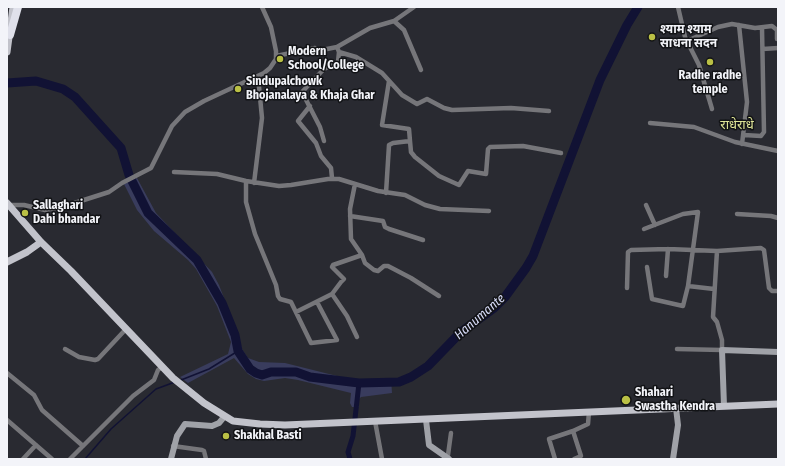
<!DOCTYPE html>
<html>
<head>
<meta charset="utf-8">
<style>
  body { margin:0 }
  #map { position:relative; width:785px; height:466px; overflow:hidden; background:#292a31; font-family:"Fira Sans Condensed",sans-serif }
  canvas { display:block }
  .frame { position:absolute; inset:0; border:8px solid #f3f4f9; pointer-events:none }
</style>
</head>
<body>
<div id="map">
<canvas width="785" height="466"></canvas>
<div class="frame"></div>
</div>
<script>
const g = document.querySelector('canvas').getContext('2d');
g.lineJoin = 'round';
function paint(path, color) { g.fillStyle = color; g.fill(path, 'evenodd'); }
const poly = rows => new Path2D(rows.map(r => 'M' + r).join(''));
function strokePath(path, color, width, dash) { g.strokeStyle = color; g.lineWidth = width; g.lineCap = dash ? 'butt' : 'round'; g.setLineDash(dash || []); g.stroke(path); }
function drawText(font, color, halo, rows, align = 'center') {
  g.font = font + ' "Fira Sans Condensed","Noto Sans Devanagari",sans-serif'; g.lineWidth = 3; g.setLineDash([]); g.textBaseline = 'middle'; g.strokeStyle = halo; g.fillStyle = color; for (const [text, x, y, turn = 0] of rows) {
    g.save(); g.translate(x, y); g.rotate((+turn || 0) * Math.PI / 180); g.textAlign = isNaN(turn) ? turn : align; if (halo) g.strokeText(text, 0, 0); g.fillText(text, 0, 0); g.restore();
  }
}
paint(poly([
  [137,178,156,213,212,272,219,285,237,332,242,349,248,358,259,362,285,363,345,378,365,380,391,378,392,393,361,397,358,400,359,407,352,407,350,403,351,393,298,380,285,378,264,381,256,379,248,374,234,358,188,383,180,377,228,354,231,342,217,306,196,269,188,260,154,231,137,210,124,184]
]), '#393c5d');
strokePath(poly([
  [181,380,209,369,238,351],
  [85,459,111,429,156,389,175,382]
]), '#111234', 1.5);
strokePath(poly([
  [350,459,348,452,353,436,359,383]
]), '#111234', 5);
strokePath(poly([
  [7,83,36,81,63,89,75,97,121,148,129,175,148,213,197,260,222,303,235,335,238,351,250,369,256,373,262,375,271,372,296,372,310,377,359,383,399,382,411,377,428,366,461,332,494,308,505,297,526,268,533,256,600,80,627,25,638,7]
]), '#111234', 9);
strokePath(poly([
  [678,7,685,37,699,65,712,109],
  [394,21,404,30,421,70],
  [739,25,747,102,742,144],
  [687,41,718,27,732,24,755,28,772,26,777,30,777,39],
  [337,47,339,52,356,57,382,73,402,95,417,104,427,99,444,108,452,110,511,108,549,111],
  [763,49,778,48],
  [276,56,315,48,317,51,337,47,370,28,394,21,414,7],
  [389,81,382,125,409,129,410,141],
  [310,106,298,121,316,143,321,156,331,168,332,178],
  [650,123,694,127,735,142,778,151],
  [744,135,761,136,764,132,762,28],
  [324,141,320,127,302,92,324,69,338,62,339,52],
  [174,172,217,174,246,181,279,186,291,185,328,179,339,179,378,191,405,195,425,205,440,209,489,211],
  [246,181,246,202,255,234,276,285,278,296,280,299,291,302,311,343,337,340,317,302],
  [254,183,262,118,258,76],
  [386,193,389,145,393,143,410,141,411,152,415,157,439,176,459,185,468,171,486,174,488,149,490,147,523,146,561,153],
  [8,205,24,205,45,210,62,207,109,192,122,183,151,168,172,126,185,112,204,101,264,73,270,68,276,59,276,51,271,27,262,7],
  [646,205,655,225],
  [737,214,771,216,778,218],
  [350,216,383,221,385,227,389,229,423,240],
  [644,229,683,214,698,212,688,286,683,306,652,299,647,267],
  [362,255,365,263,374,270,378,271,384,266,388,266,411,278,439,296],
  [666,276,668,249],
  [688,286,714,289],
  [627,288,628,252,631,250,668,249,717,251,761,248,764,250,769,288,772,291,778,291],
  [332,294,347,316,357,337],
  [296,312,332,294,341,282,344,279,332,267,333,265,362,255,351,239,350,209,355,184],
  [65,349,79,357,95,360,98,359,126,329],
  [677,349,722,350,722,340,717,322,713,317,717,251],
  [7,373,34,395,42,410,83,446],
  [7,420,52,459],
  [375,421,382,459],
  [173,446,202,450,204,451,206,459],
  [23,459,36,445],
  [70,459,133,396,154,380,158,370,162,367],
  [446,459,448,455,451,433],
  [555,459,549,439,573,431],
  [574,459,581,456,573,431,588,424,589,412]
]), '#76767a', 4.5);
strokePath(poly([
  [724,406,722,350,778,352],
  [426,420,429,445,449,459],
  [171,459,177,436,185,424,212,426,219,423,224,417],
  [673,459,678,425,676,408]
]), '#a0a2a8', 6);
strokePath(poly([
  [7,52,13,7],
  [7,203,41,242,71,271,173,378,204,403,233,421,260,424,285,425,778,404],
  [7,262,27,252,41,242]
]), '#c2c3cb', 7);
strokePath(poly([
  [10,35,18,7]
]), '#e0e1eb', 8);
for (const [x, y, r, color] of [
  [652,37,4,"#bac045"],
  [280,59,4,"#bac045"],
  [710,62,4,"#bac045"],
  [238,89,4,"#bac045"],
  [25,213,4,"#bac045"],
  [626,400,5,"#bac045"],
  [226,436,4,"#bac045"]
]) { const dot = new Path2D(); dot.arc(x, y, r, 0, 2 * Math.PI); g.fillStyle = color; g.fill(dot); strokePath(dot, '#121316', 1.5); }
drawText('bold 12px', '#f3f4f9', '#121316', [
  ["श्याम श्याम",660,30],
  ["साधना सदन",660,44],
  ["Modern",288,52],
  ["School/College",288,66],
  ["Radhe radhe",710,76,"center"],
  ["temple",710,90,"center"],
  ["Sindupalchowk",246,82],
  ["Bhojanalaya & Khaja Ghar",246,96],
  ["Sallaghari",33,206],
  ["Dahi bhandar",33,220],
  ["Shahari",635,393],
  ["Swastha Kendra",635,407],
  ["Shakhal Basti",234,436]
], 'left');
drawText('13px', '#e1e799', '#121316', [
  ["राधेराधे",737,125]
]);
drawText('italic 13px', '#d6daf6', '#121316', [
  ["Hanumante",480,317,-41]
]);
</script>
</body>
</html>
